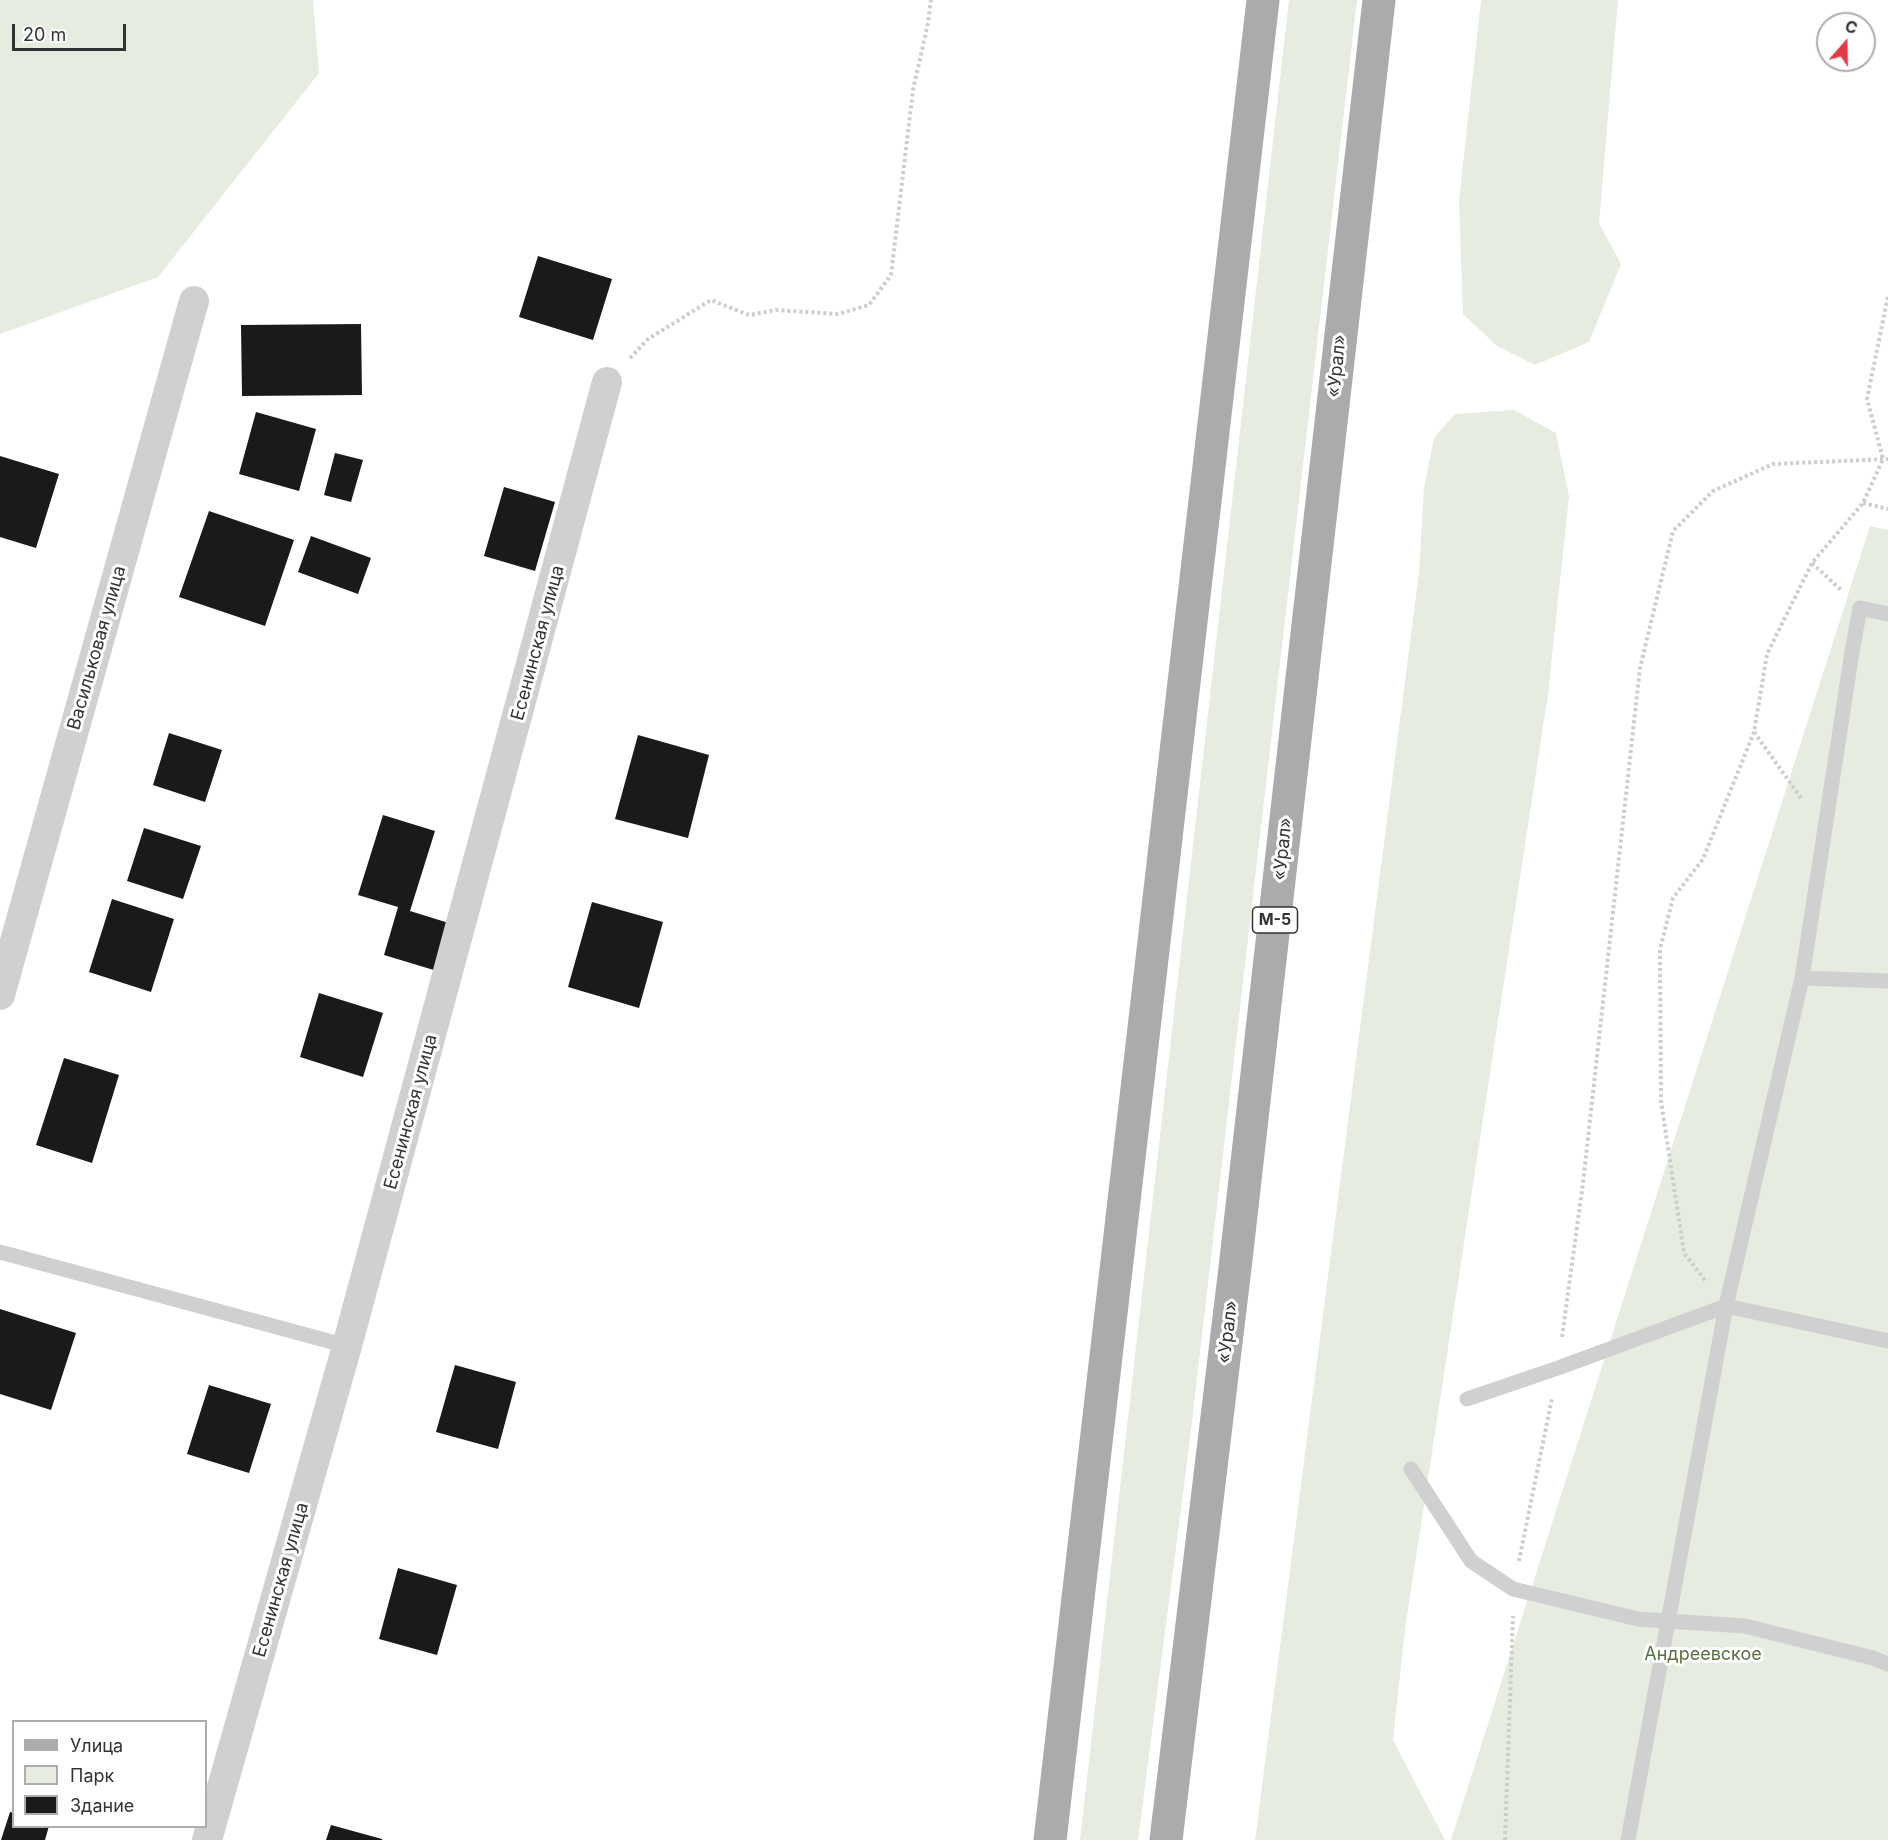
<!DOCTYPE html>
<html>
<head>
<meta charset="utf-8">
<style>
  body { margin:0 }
  #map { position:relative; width:1888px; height:1840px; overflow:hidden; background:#fff; font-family:Inter,sans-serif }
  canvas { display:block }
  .legend { position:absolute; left:12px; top:1720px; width:195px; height:108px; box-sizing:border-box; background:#fff; border:2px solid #adadad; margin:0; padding:8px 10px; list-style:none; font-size:18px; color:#333 }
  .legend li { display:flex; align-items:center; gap:12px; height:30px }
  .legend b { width:30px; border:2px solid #adadad }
  .north { position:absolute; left:1816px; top:12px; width:60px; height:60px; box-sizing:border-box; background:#fff; border:2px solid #adadad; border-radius:50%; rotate:20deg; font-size:16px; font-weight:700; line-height:24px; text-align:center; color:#333 }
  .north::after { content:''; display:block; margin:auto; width:21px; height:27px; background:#e63946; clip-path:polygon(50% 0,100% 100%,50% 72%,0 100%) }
  .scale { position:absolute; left:12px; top:24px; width:114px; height:27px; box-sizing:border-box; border:3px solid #333; border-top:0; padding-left:8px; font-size:18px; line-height:21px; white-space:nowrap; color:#333; -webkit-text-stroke:4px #fff; paint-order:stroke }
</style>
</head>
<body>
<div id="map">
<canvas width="1888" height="1840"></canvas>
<ul class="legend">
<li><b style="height:8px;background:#ababab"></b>Улица</li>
<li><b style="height:16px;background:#e6ecdf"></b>Парк</li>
<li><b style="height:16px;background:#1a1a1a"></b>Здание</li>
</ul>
<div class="north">С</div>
<div class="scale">20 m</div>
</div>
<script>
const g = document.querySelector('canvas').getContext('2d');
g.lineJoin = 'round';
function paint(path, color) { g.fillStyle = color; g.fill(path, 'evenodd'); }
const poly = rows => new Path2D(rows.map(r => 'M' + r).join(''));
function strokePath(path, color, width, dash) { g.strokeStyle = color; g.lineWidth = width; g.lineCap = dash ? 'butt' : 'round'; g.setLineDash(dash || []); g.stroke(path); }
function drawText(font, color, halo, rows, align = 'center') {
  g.font = font + ' Inter,sans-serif'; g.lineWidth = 6; g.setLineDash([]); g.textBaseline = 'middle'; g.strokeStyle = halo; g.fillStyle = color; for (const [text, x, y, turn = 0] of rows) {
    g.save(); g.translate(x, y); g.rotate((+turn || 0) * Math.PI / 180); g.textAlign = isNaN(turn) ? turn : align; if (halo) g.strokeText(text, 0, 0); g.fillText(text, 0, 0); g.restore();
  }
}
paint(poly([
  [0,0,313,0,319,73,158,277,0,334],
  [1289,0,1357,0,1189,1447,1138,1840,1080,1840],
  [1481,0,1618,0,1599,223,1621,264,1589,342,1535,365,1497,346,1463,314,1459,201],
  [1514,410,1556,433,1569,496,1548,694,1405,1629,1393,1740,1445,1840,1255,1840,1419,573,1424,488,1434,438,1455,414],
  [1870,526,1888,530,1888,1840,1451,1840]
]), '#e6ecdf');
paint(poly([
  [538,256,612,279,593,340,519,317],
  [361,324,362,395,242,396,241,325],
  [256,412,316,429,299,491,239,474],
  [335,453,363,460,351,502,324,495],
  [0,456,59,474,36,548,0,537],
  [504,487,555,502,535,571,484,556],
  [209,511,294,540,265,626,179,597],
  [311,536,371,558,358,594,298,572],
  [169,733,222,750,205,802,153,785],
  [638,735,709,755,688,838,615,819],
  [383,815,435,831,410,911,452,924,437,971,384,955,398,907,358,895],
  [144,828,201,846,183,899,127,881],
  [112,899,174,919,151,992,89,972],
  [592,902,663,922,639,1008,568,987],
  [319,993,383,1013,363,1077,300,1057],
  [64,1058,119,1075,92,1163,36,1145],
  [0,1309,76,1333,51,1410,0,1394],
  [455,1365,516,1382,498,1449,436,1432],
  [209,1385,271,1404,249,1473,187,1454],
  [398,1568,457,1585,437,1655,379,1639],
  [10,1812,14,1813,14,1826,49,1826,45,1840,1,1840],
  [331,1825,382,1839,382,1840,326,1840]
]), '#1a1a1a');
strokePath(poly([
  [630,358,648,339,711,300,749,315,776,310,838,314,869,305,891,275,913,90,928,23,931,0],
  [1863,503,1888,509],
  [1812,563,1842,591],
  [1801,798,1754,732,1767,654,1812,563,1863,503,1883,459,1867,399,1888,296],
  [1705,1280,1684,1253,1661,1101,1660,949,1673,898,1703,859,1754,732],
  [1562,1337,1583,1183,1640,668,1673,531,1713,491,1773,464,1888,459],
  [1519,1561,1552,1398],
  [1505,1840,1513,1616]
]), '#cdcdcd', 4, [3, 3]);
strokePath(poly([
  [1802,978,1888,981],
  [0,1252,347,1346],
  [1467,1399,1558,1368,1726,1306,1888,1341],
  [1411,1469,1471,1561,1513,1589,1638,1619,1745,1626,1873,1658,1888,1664],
  [1628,1840,1726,1306,1802,978,1852,652,1860,608,1888,614]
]), '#d0d0d0', 15);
strokePath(poly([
  [0,995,194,301],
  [207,1840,347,1346,607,382]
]), '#d0d0d0', 30);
strokePath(poly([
  [1050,1840,1263,0],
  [1166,1840,1235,1268,1379,0]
]), '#ababab', 33);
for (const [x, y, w] of [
  [1275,920,45]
]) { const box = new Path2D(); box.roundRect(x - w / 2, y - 13, w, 26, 4.5); g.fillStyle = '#fff'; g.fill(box); strokePath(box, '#333', 1.5); }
drawText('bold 16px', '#333', null, [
  ["М-5",1275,920]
]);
drawText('18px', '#333', '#fff', [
  ["«Урал»",1337,366,-84],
  ["Есенинская улица",538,643,-75],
  ["Васильковая улица",97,648,-74],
  ["«Урал»",1283,849,-84],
  ["Есенинская улица",411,1112,-75],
  ["«Урал»",1228,1332,-83],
  ["Есенинская улица",281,1580,-74]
]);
drawText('18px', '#56703f', '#fff', [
  ["Андреевское",1703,1655]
]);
</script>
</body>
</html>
